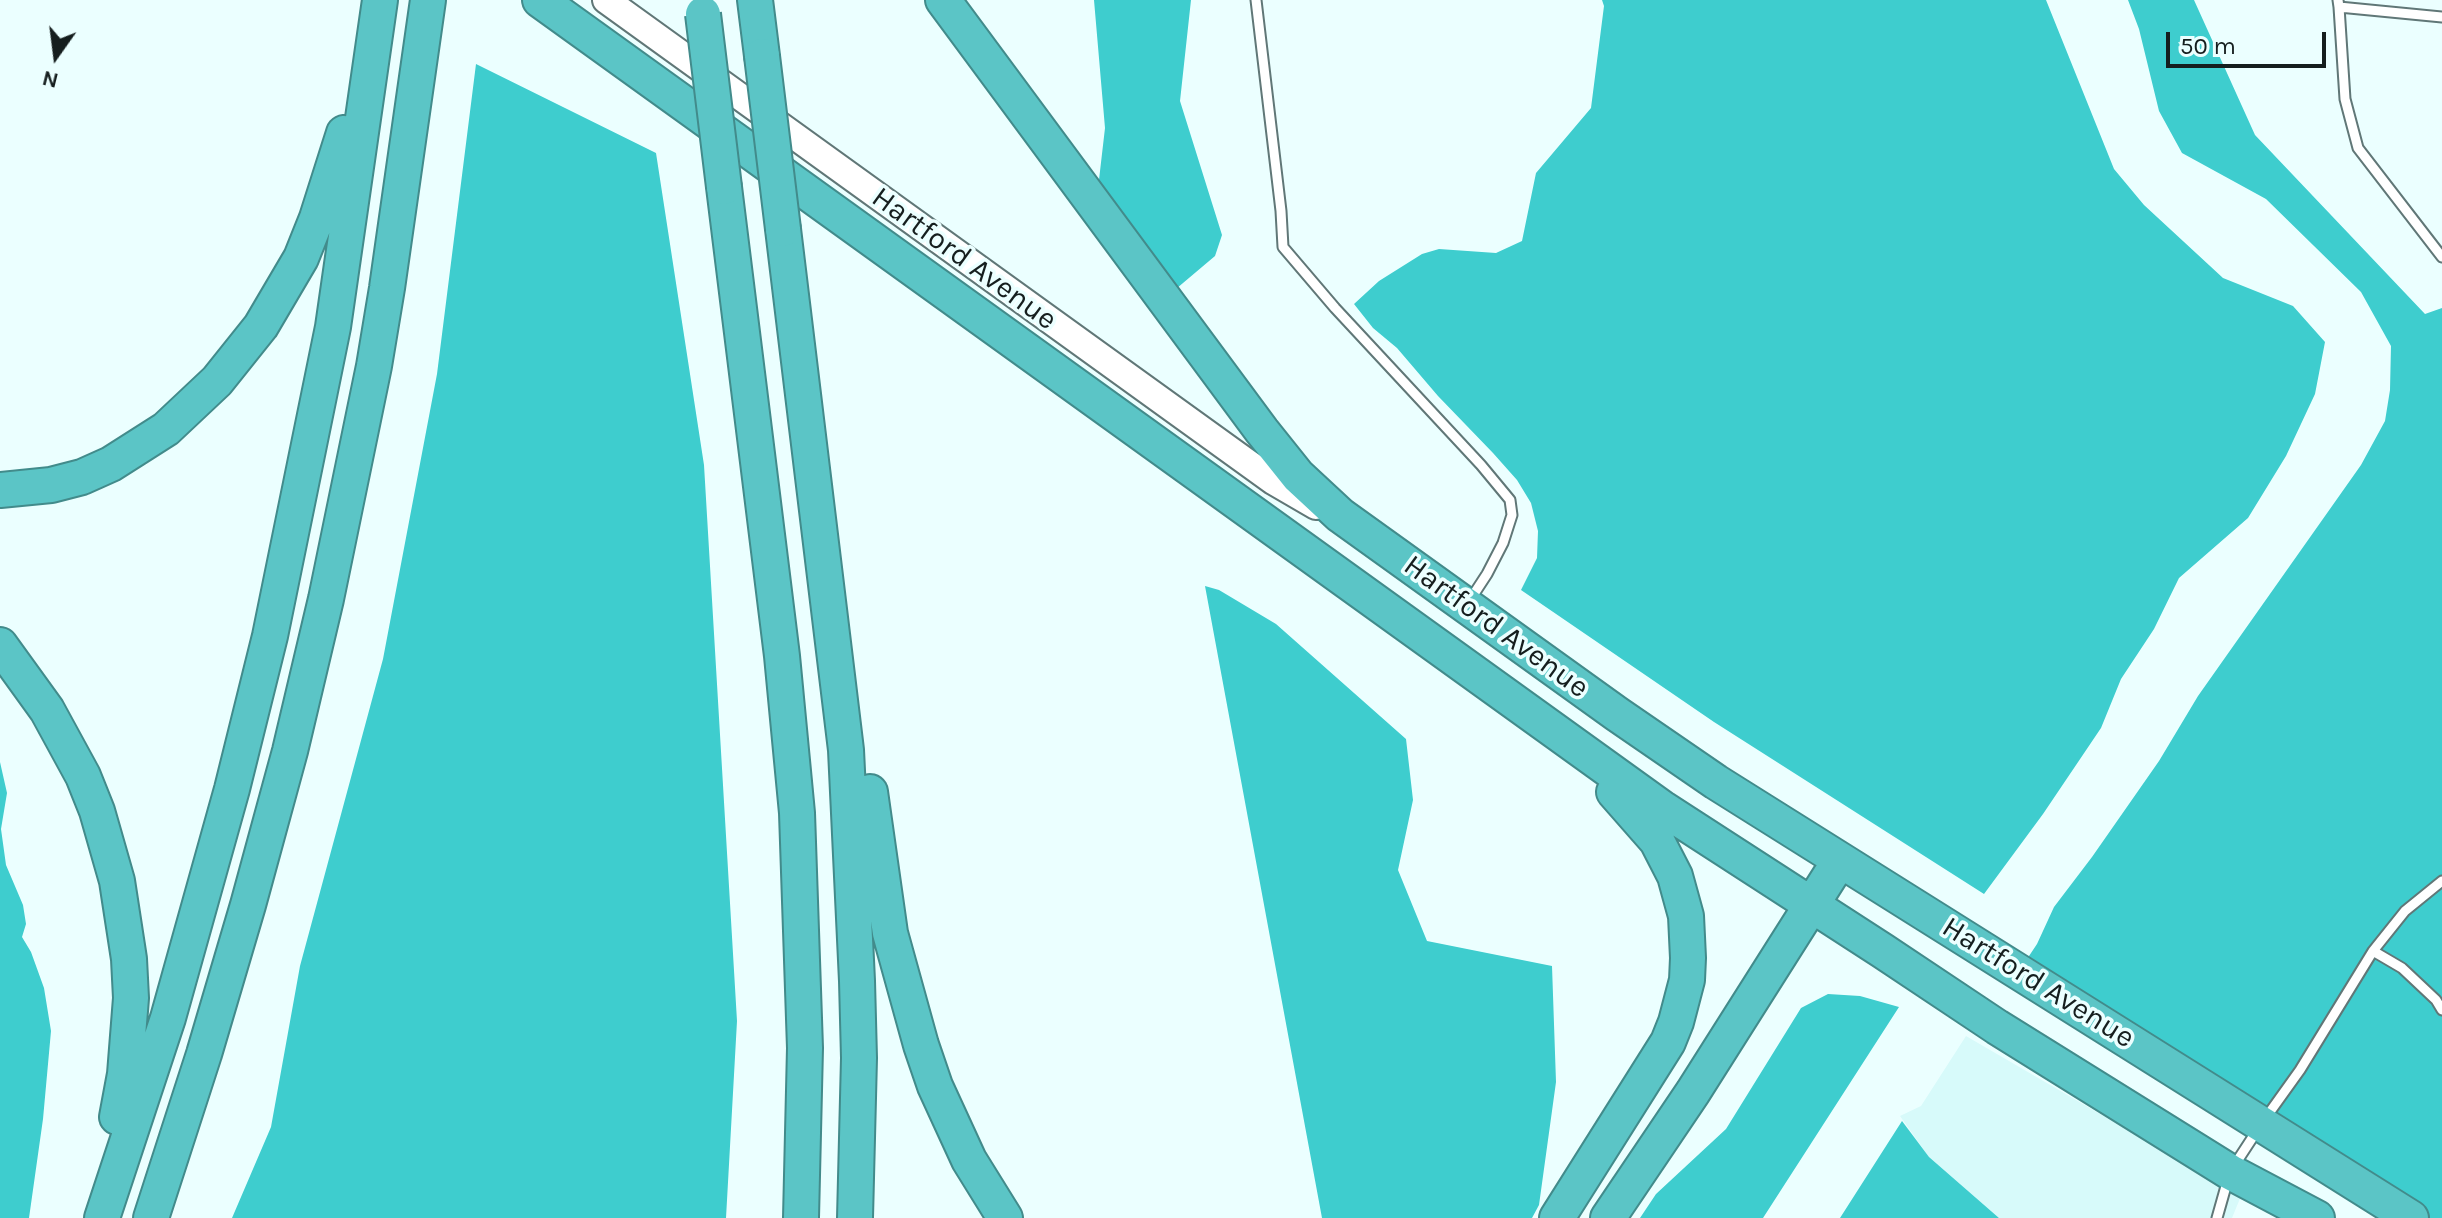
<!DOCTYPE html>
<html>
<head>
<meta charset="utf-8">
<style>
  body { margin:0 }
  #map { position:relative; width:2442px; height:1218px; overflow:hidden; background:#ebffff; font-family:Karla,sans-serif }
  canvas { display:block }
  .north { position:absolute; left:16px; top:16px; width:80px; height:80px; -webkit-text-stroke:6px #ebffff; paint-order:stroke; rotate:194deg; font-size:22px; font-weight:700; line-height:32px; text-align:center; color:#151e1e }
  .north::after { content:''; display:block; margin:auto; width:28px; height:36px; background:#151e1e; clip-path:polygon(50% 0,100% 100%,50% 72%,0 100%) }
  .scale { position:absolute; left:2166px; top:32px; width:160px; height:36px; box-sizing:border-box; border:4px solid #151e1e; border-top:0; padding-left:10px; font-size:24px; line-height:28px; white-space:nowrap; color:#151e1e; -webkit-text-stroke:6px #ebffff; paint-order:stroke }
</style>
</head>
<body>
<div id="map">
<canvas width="2442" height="1218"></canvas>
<div class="north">N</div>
<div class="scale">50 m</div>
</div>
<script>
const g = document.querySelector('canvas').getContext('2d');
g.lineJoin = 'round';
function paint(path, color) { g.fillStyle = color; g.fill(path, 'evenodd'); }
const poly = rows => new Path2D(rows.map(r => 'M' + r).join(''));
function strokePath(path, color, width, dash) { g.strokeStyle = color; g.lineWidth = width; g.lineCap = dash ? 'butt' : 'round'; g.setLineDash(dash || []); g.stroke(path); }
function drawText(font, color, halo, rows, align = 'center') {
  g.font = font + ' Karla,sans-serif'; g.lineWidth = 7; g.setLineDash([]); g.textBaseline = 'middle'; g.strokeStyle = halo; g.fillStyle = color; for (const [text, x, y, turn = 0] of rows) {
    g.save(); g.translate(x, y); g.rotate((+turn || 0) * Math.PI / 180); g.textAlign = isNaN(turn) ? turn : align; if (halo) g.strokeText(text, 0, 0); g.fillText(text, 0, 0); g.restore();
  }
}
paint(poly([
  [1966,1036,2241,1196,2232,1218,1999,1218,1929,1157,1900,1116,1921,1106]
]), '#d7fafa');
paint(poly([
  [1094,0,1191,0,1180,101,1222,235,1215,256,1170,294,1097,197,1105,128],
  [1602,0,2046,0,2114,169,2144,205,2223,278,2293,306,2325,342,2315,394,2286,456,2248,518,2179,578,2154,629,2121,679,2101,728,2043,814,1984,894,1714,722,1521,590,1537,558,1538,531,1531,503,1517,480,1493,453,1438,396,1397,348,1373,328,1354,304,1379,281,1422,254,1439,249,1496,253,1522,241,1536,173,1591,108,1604,6],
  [2128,0,2194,0,2255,135,2425,314,2442,308,2442,1218,2400,1218,2025,962,2037,944,2054,907,2092,857,2159,761,2198,696,2361,465,2385,421,2390,390,2391,346,2361,292,2266,199,2182,153,2159,111,2139,29],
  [476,64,656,153,704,465,737,1021,726,1218,232,1218,271,1127,300,966,383,659,437,374],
  [1205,586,1219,590,1276,624,1406,739,1413,800,1398,870,1427,941,1552,966,1556,1082,1539,1205,1532,1218,1322,1218],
  [0,762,7,793,1,829,6,865,23,905,26,924,22,937,31,952,44,988,51,1031,43,1119,29,1218,0,1218],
  [1828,994,1860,996,1899,1007,1763,1218,1640,1218,1656,1194,1726,1129,1801,1008],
  [1902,1121,1929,1157,1999,1218,1840,1218]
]), '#3ecdce');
const lane = poly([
  [1256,0,1281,211,1283,247,1335,308,1481,465,1510,500,1512,515,1503,543,1487,574,1470,600],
  [2338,0,2339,7,2442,17],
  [2339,7,2345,99,2358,148,2442,257],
  [2373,951,2402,968,2436,1000,2442,1010],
  [2217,1218,2230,1172,2262,1123,2300,1070,2373,951,2405,911,2442,881]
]);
const secondary = poly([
  [606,0,1273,481,1316,506]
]);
const highway = poly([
  [540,0,1662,808,1883,951,1997,1027,2230,1172,2317,1218],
  [755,0,762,56],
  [943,0,1262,431,1298,476,1340,515,1617,714,1716,782,2411,1218],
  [724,187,782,656,797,813,805,1048,801,1218],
  [783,229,846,750,857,981,859,1058,855,1218],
  [0,490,51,485,82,477,111,464,166,429,217,381,261,326,301,258,317,218,344,133],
  [0,645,47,710,83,776,97,811,117,881,129,959,131,998,125,1074,117,1117],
  [870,792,890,933,921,1045,935,1086,969,1160,1005,1218],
  [102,1218,168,1018,232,789,270,636,333,327,380,0],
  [151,1218,204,1054,248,905,290,751,326,599,374,366,387,288,428,0],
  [1557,1218,1668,1042,1676,1022,1687,980,1688,958,1686,916,1675,876,1657,841,1614,792],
  [1608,1218,1693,1092,1840,860]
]);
strokePath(lane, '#607777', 13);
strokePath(secondary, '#607777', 30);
strokePath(highway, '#428b8b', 38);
strokePath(lane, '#fff', 9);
strokePath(secondary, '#fff', 26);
strokePath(highway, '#5bc5c6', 34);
const highwayBridge = poly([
  [703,14,724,187],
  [762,56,783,229]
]);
strokePath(highwayBridge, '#428b8b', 38, []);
strokePath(highwayBridge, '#5bc5c6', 34);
drawText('30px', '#151e1e', '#ebffff', [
  ["Hartford Avenue",964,259,36],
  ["Hartford Avenue",1496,627,36],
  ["Hartford Avenue",2038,983,32]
]);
</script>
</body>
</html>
